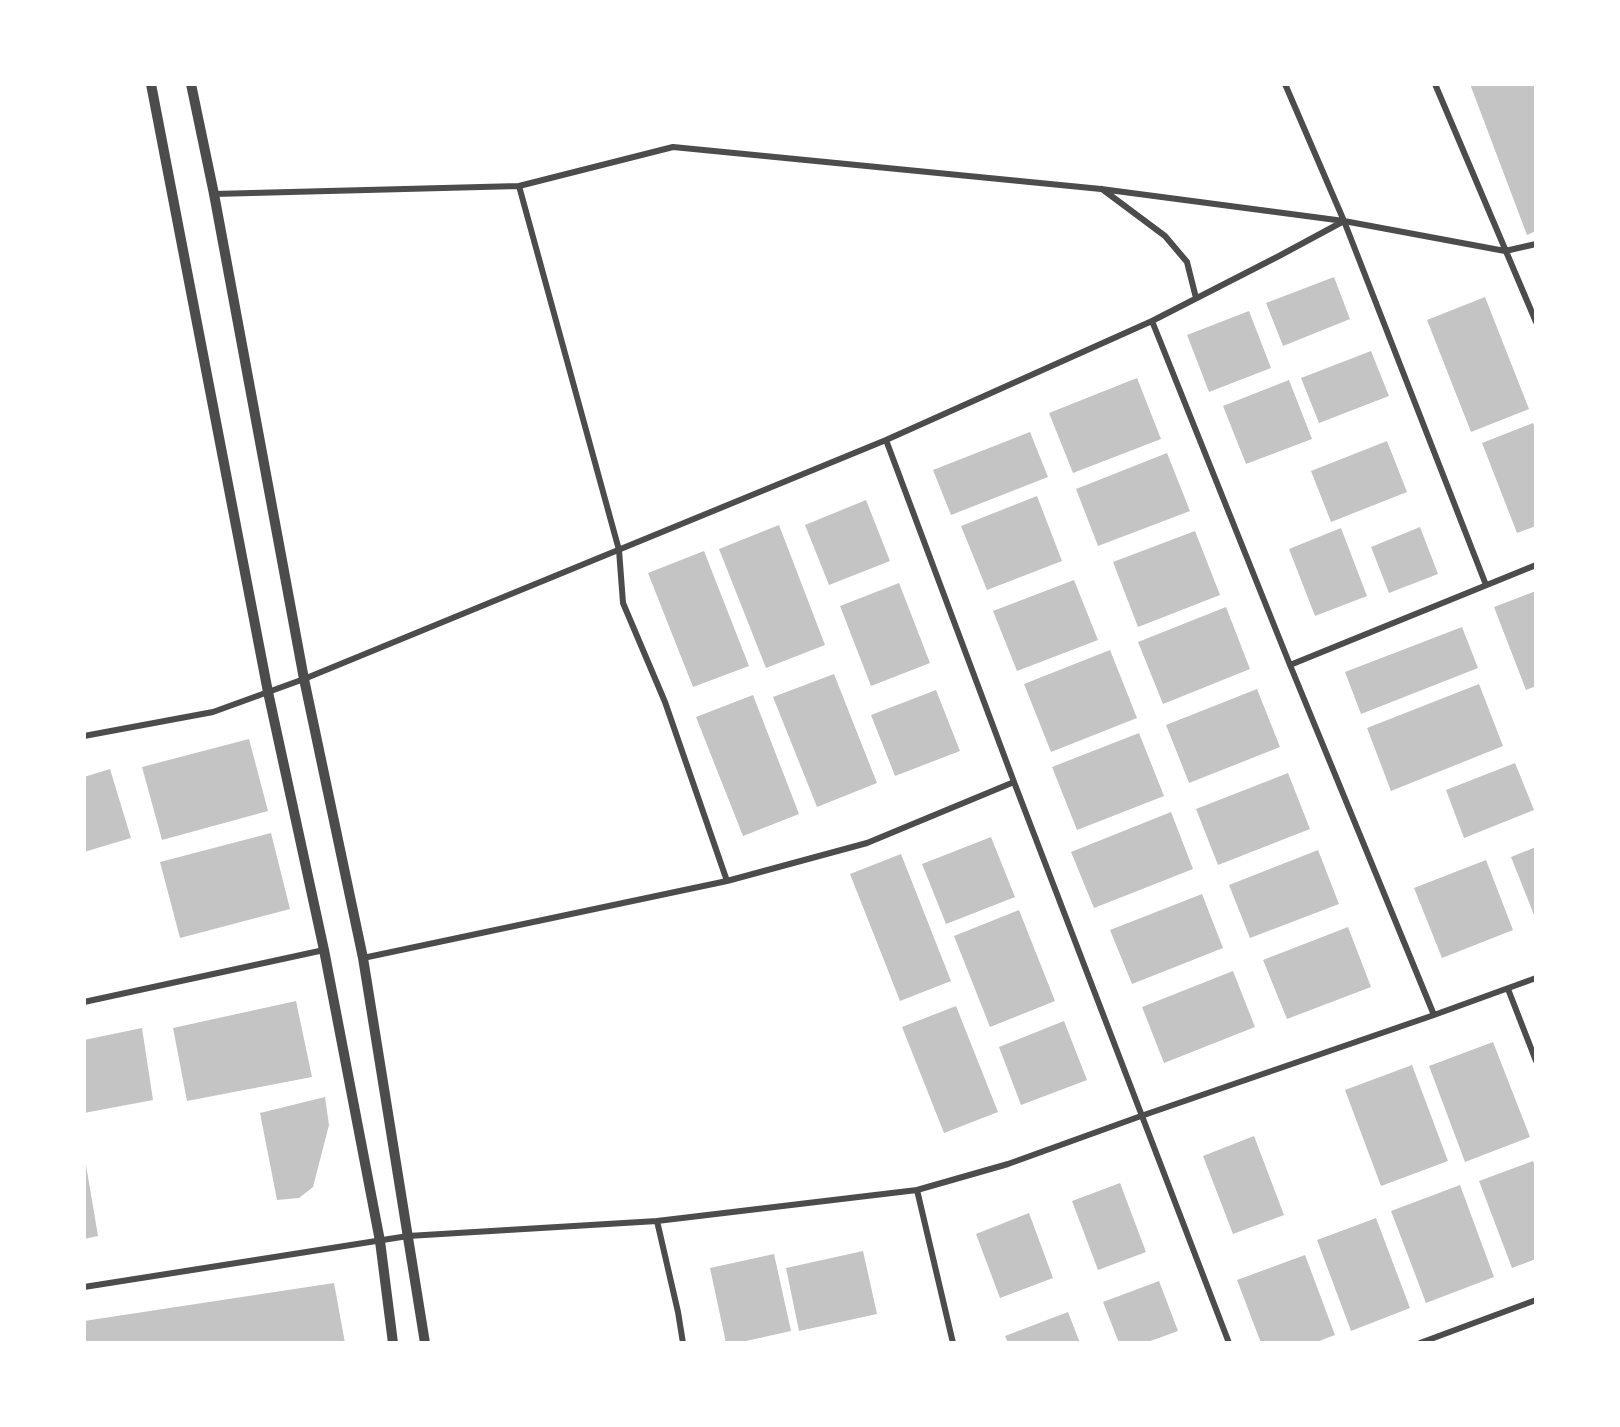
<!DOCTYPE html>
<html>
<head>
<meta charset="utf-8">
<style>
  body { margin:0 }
  #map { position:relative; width:1620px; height:1427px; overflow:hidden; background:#fff; font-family:"Noto Sans",sans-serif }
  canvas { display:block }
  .frame { position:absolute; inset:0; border:86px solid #fff; pointer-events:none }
</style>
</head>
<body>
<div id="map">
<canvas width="1620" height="1427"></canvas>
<div class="frame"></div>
</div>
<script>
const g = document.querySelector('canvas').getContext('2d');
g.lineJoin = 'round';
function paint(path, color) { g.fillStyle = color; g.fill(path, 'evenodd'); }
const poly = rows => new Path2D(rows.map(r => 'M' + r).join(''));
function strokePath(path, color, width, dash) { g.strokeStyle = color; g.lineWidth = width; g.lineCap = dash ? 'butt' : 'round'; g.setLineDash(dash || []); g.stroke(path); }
paint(poly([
  [1470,84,1536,84,1536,231,1527,235],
  [1334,277,1350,319,1283,346,1266,303],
  [1485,297,1529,409,1471,432,1427,320],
  [1249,311,1271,368,1209,392,1187,335],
  [1371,351,1389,396,1319,423,1301,378],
  [1137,378,1161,439,1073,473,1049,413],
  [1289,380,1312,439,1246,464,1223,406],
  [1533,423,1536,431,1536,526,1517,533,1482,443],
  [1030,432,1048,477,951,515,933,470],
  [1387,441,1407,492,1331,522,1311,471],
  [1167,453,1190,511,1098,546,1076,489],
  [1037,496,1062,561,987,590,961,526],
  [866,500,890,561,829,585,805,525],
  [779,525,825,645,766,668,719,549],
  [1420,527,1438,574,1389,593,1371,547],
  [1341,528,1367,596,1315,616,1289,549],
  [1195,531,1220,595,1138,627,1113,562],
  [704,551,749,666,693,687,648,573],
  [1074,580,1098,640,1017,671,993,611],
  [899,583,930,663,871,686,840,606],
  [1536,591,1536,686,1526,690,1494,607],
  [1226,607,1250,669,1163,704,1138,642],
  [1462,627,1478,668,1361,714,1345,672],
  [1110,650,1137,718,1051,752,1024,684],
  [834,674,877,783,817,807,773,697],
  [1479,684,1503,746,1391,791,1367,728],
  [1257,689,1280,747,1189,783,1166,725],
  [936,690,960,751,895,776,871,715],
  [753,695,799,814,743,836,696,717],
  [1139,733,1164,796,1077,830,1052,767],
  [249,739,268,811,162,840,142,767],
  [1515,763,1534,810,1464,838,1446,790],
  [110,769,131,838,84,852,84,777],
  [1288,773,1310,829,1218,865,1196,809],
  [1171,812,1193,869,1094,908,1071,852],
  [271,833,290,909,180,938,160,862],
  [991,837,1015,897,946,924,922,864],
  [1536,847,1536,920,1511,857],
  [1318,850,1339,904,1250,938,1229,885],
  [901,854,951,981,900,1001,850,874],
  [1486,860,1513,930,1442,958,1414,888],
  [1202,894,1223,948,1132,984,1110,930],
  [1019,910,1055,1001,990,1027,954,936],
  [1348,927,1371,987,1287,1019,1263,960],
  [1233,971,1255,1027,1164,1063,1142,1007],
  [296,1001,312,1077,187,1101,173,1028],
  [956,1006,998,1112,944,1133,902,1027],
  [1064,1021,1087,1080,1021,1105,999,1047],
  [142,1028,153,1100,84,1113,84,1040],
  [1493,1042,1530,1137,1465,1162,1429,1066],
  [1412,1065,1448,1161,1381,1186,1345,1090],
  [325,1097,329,1125,313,1187,299,1198,277,1200,260,1113],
  [1254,1136,1284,1215,1233,1234,1203,1156],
  [84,1159,85,1159,98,1236,84,1239],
  [1533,1161,1536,1168,1536,1259,1512,1268,1479,1181],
  [1120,1183,1146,1252,1098,1270,1072,1201],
  [1460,1185,1494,1277,1426,1303,1391,1211],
  [1029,1213,1053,1278,1000,1298,976,1234],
  [1376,1218,1410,1308,1351,1331,1317,1240],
  [863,1251,877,1314,799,1331,786,1268],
  [774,1254,791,1331,737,1343,726,1343,710,1268],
  [1305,1255,1335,1335,1314,1343,1261,1343,1237,1280],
  [1159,1281,1178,1331,1145,1343,1119,1343,1103,1302],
  [334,1283,345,1343,84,1343,84,1321],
  [1068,1312,1080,1343,1008,1343,1005,1336]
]), '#c4c4c4');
strokePath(poly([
  [1285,84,1344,221,1486,585],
  [1435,84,1536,322],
  [519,186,619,550,623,603,665,702,727,881],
  [1102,189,1165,236,1187,262,1196,298],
  [214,194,519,186,673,147,1101,189,1344,221,1505,251,1536,244],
  [1152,321,1290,665,1434,1015],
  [886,440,1014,782,1229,1343],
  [1290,665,1536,565],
  [84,736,213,712,304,679,886,440,1152,321,1279,256,1344,221],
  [363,958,727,881,867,843,1014,782],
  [1508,989,1536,1061],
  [84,1002,324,950],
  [917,1190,953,1343],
  [657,1221,678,1312,683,1343],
  [84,1287,408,1236,657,1221,917,1190,1008,1164,1141,1116,1434,1015,1536,978],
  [1420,1343,1536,1300]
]), '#4c4c4c', 6);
strokePath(poly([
  [151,84,268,692,324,950,380,1241,393,1343],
  [191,84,214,194,304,679,363,958,425,1343]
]), '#4c4c4c', 10);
</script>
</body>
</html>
